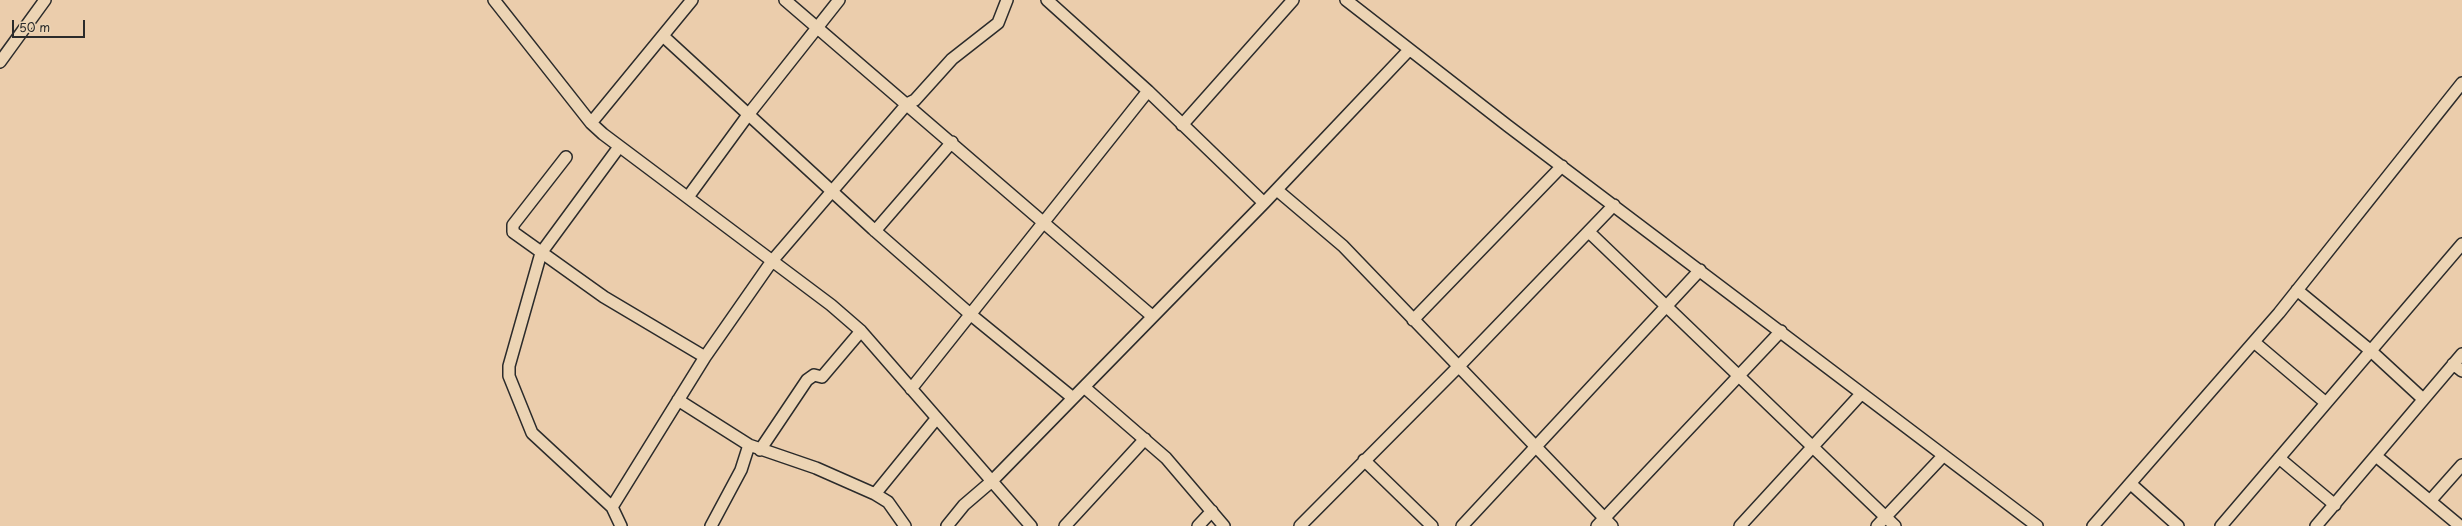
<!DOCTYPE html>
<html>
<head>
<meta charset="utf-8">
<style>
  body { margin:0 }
  #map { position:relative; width:2462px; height:526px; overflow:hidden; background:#ebcdac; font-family:"Playpen Sans",sans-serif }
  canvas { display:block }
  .scale { position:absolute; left:12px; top:20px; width:73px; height:18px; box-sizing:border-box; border:2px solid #2b2b2b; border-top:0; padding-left:5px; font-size:12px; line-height:14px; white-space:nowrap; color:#2b2b2b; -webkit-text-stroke:3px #ecd4b4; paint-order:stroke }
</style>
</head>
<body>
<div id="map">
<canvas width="2462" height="526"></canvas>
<div class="scale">50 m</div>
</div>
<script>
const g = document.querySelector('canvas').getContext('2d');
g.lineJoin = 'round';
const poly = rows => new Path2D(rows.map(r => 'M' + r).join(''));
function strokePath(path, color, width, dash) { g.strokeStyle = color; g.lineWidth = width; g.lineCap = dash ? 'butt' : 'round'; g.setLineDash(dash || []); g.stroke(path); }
const minor = poly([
  [494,0,591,123,603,134,831,305,861,331,1031,526],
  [785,0,1152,316],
  [1047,0,1148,91],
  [1346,0,1508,126,2037,526],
  [663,36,873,229,970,314,1073,398],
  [0,62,45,0],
  [591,123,692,0],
  [1182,125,1293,0],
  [566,157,513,225,513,232,604,297,705,357],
  [1277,190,1343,246,1612,526],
  [688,197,748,115,839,0],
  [875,231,952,142],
  [1589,232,1895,526],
  [2297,290,2371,351,2423,399],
  [1413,320,1562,166],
  [2254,342,2326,403],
  [2453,364,2462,371],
  [1084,387,1166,458,1224,526],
  [911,389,1148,91,1264,203],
  [678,400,749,445,816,468,875,494,888,502,905,526],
  [760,450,807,380,814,375,822,377,861,331],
  [2376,456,2460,526],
  [2279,458,2335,505],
  [1364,460,1432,526],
  [2131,484,2178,526],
  [875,494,936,419],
  [2430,501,2462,465],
  [612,507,532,433,509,376,509,366,541,253,619,147],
  [621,526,612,507,705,357,772,261,907,104,915,100,952,59,998,23,1007,0],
  [711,526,741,470,749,445],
  [947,526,964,505,992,481,1264,203,1409,50],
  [1065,526,1145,439],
  [1198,526,1212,511],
  [1300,526,1459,366,1614,205],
  [1462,526,1700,270],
  [1597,526,1781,331],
  [1740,526,1861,394],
  [1877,526,1943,456],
  [2093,526,2279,313,2462,83],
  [2221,526,2462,244],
  [2316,526,2462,354]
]);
strokePath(minor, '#2b2b2b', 14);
strokePath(minor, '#ecd4b4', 11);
</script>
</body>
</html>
